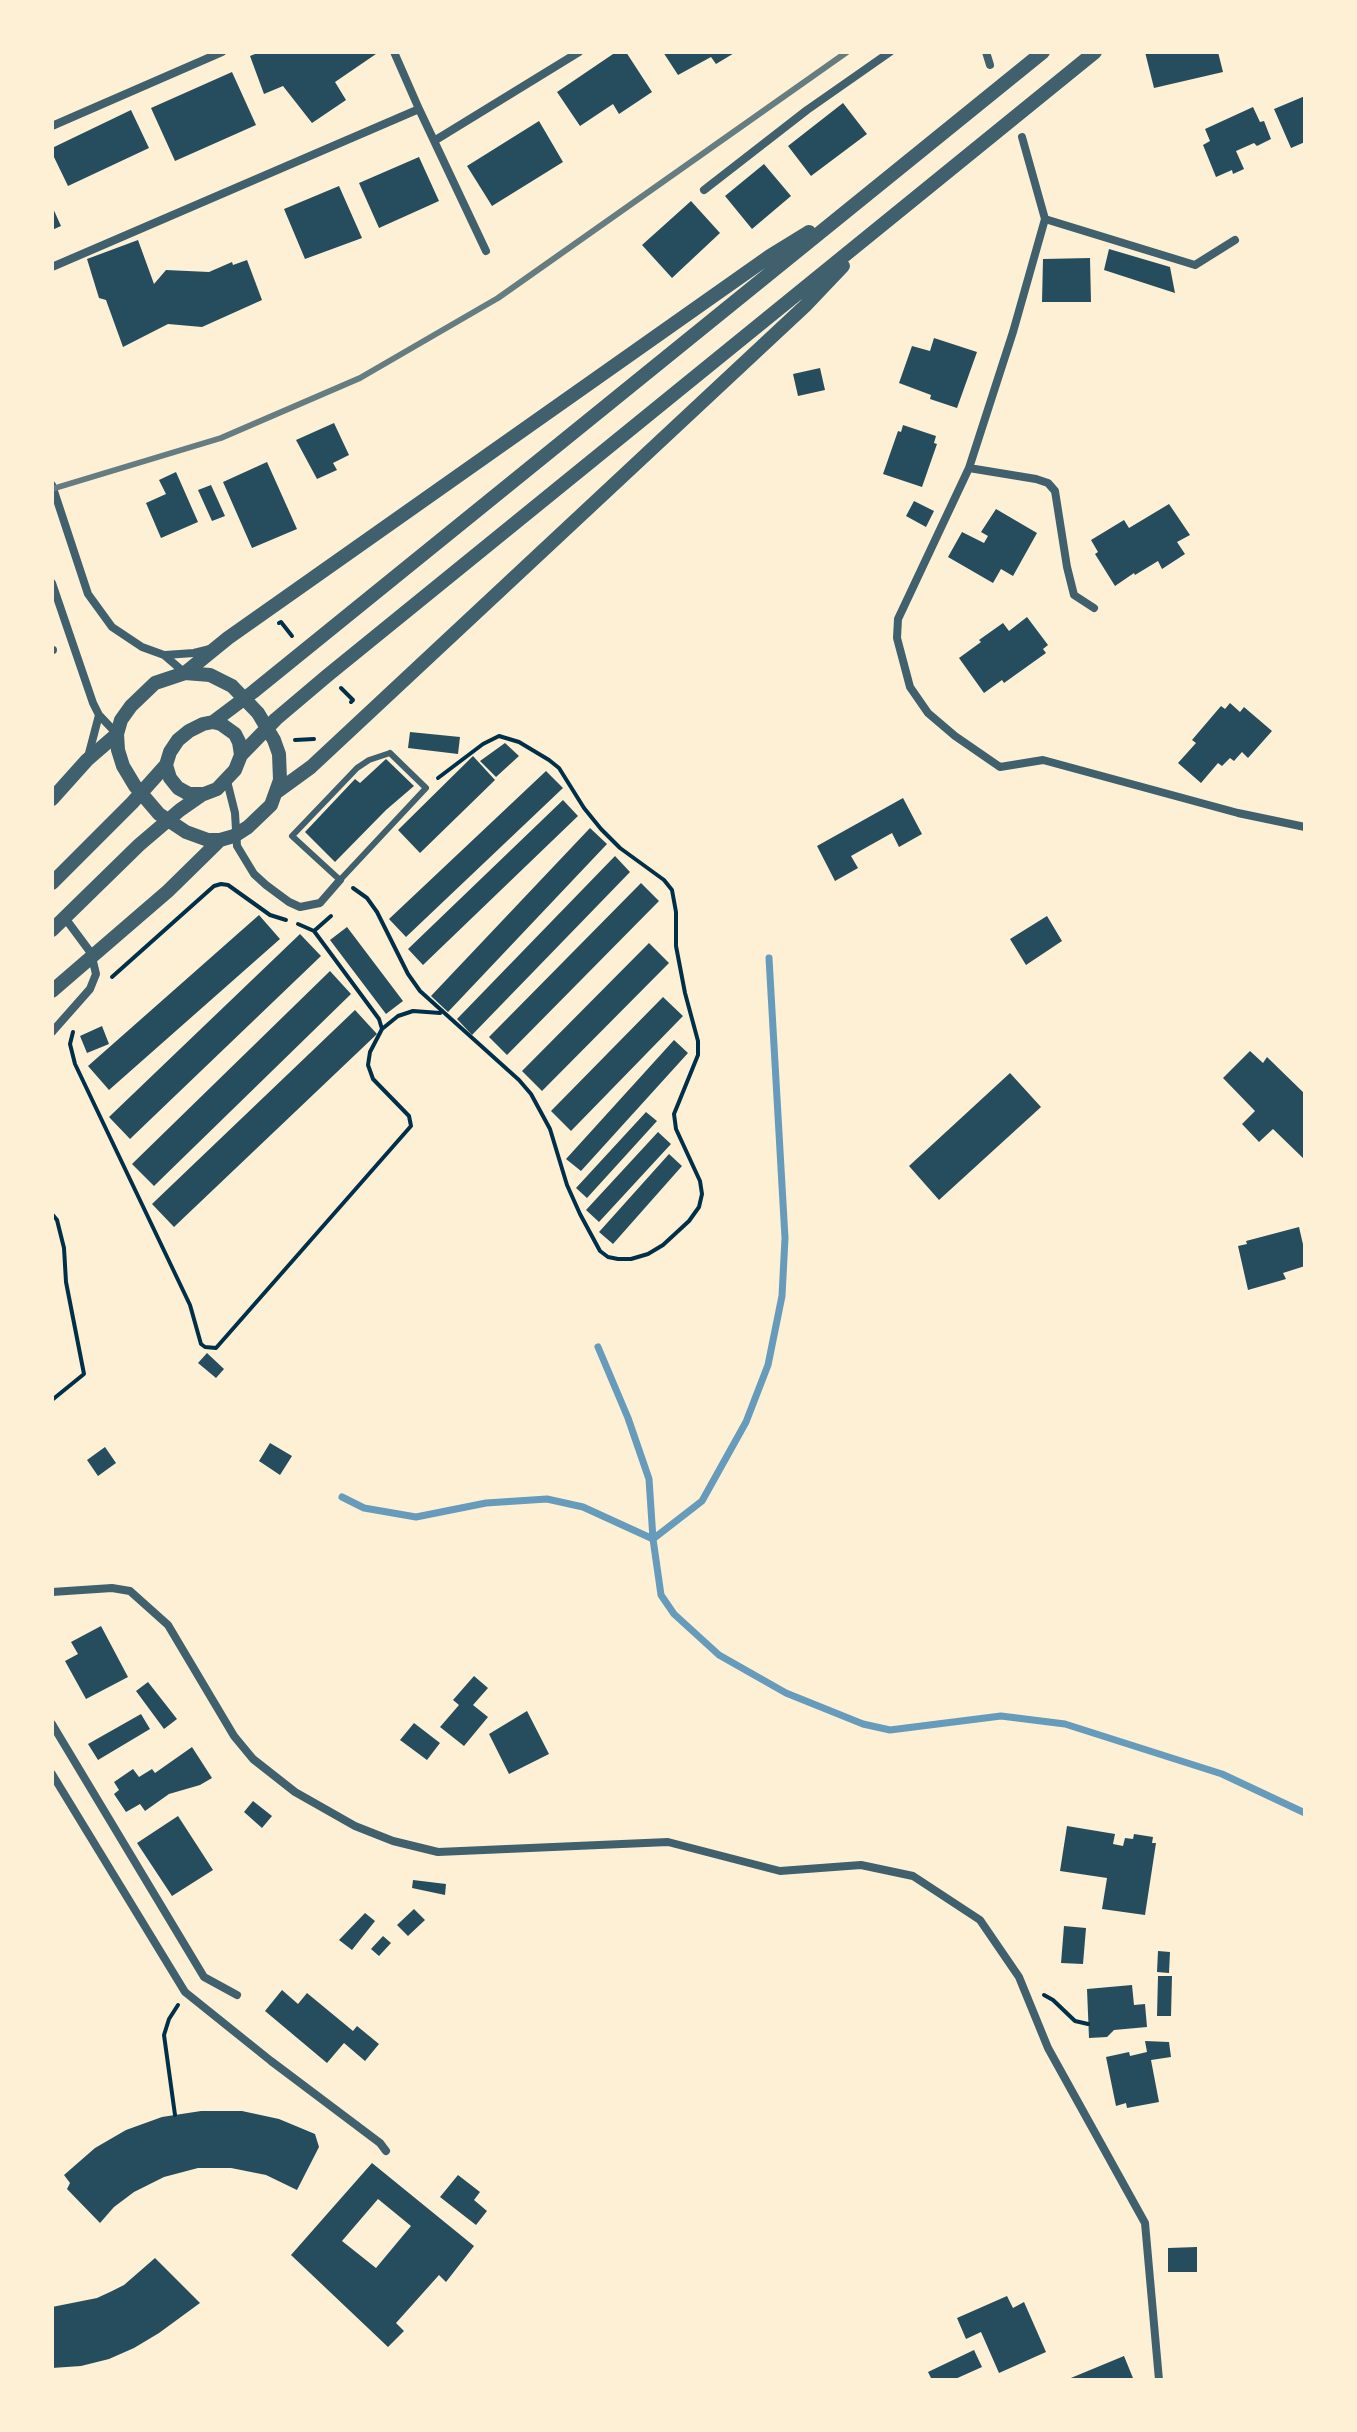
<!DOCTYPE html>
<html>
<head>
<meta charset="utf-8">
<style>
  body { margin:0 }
  #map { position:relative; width:1357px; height:2432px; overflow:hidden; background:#fdf0d5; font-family:Inter,sans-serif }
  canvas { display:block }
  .frame { position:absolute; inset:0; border:54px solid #fdf0d5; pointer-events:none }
</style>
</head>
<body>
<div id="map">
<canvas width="1357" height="2432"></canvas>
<div class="frame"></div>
</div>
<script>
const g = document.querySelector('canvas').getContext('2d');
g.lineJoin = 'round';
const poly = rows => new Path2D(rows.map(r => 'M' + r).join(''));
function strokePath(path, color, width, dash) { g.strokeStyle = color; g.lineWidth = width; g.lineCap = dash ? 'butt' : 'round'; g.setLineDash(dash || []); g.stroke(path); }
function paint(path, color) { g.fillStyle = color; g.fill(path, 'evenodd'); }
strokePath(poly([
  [598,1347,628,1418,649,1479,653,1539,661,1595,674,1614,719,1655,786,1693,863,1724,890,1730,1001,1716,1065,1724,1222,1774,1305,1813],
  [342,1497,364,1508,416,1517,486,1503,547,1499,583,1507,653,1539,702,1501,746,1422,768,1365,782,1296,785,1238,769,958]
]), '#669bbc', 7);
paint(poly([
  [260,52,375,52,376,54,335,82,346,100,312,123,283,86,264,94,250,56],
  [616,52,626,52,652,92,619,114,613,104,580,126,557,92],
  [663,52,736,52,716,64,711,57,678,75],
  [1145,52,1218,52,1223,72,1154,88],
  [232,72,256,125,175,161,151,108],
  [1305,96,1305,142,1291,148,1274,109],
  [843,103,867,134,811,176,788,146],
  [1253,107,1260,122,1264,121,1271,139,1257,146,1254,143,1236,151,1244,169,1233,174,1232,170,1216,177,1203,145,1210,141,1205,129],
  [131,110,149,148,68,186,52,153,52,148],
  [539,121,563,162,492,206,467,166],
  [419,157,439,201,379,228,359,183],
  [764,164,791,196,752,229,725,196],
  [339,186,362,238,305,259,284,209],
  [691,201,720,233,672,278,642,245],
  [52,206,61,226,52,230],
  [138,240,154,284,166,270,209,272,232,262,233,265,247,260,262,300,202,327,168,324,123,347,106,300,99,298,87,259],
  [1109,249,1170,267,1175,293,1104,270],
  [1090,258,1091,302,1042,302,1043,259],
  [934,338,977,352,957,408,930,399,931,395,899,383,912,346,930,351],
  [820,368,825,390,798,396,793,374],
  [334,423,349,455,333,463,337,470,317,479,296,440],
  [903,425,936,436,934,443,937,444,922,487,883,474,898,431,901,432],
  [267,462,297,529,252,548,223,482],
  [176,472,198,522,161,538,146,503,166,494,159,480],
  [211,485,225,516,212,521,198,490],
  [914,501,934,511,926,527,906,516],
  [1169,504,1190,535,1177,542,1185,554,1162,569,1158,561,1135,575,1134,573,1115,586,1095,554,1098,552,1091,540,1124,520,1129,528],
  [996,509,1037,533,1013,576,1001,569,993,583,948,557,962,532,984,543,988,536,981,532],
  [1027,617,1048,645,1043,649,1046,653,1004,683,1002,680,984,693,959,658,981,642,979,640,1003,623,1009,631],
  [1230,703,1240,712,1244,707,1272,731,1248,758,1242,752,1234,761,1230,758,1222,766,1218,763,1201,783,1178,763,1196,743,1192,740,1221,706,1225,709],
  [410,732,460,737,458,754,408,748],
  [505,743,519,756,496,777,480,761],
  [473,756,495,780,420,853,398,830],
  [386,759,414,786,386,810,335,862,305,832,355,779,360,783],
  [546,771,563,788,406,937,389,919],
  [903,798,922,834,899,847,892,833,851,856,858,868,835,881,817,846],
  [563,800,578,816,423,965,408,949],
  [590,828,607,844,448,1012,431,996],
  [615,856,630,872,472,1035,457,1019],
  [641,883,659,901,507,1055,489,1037],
  [259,915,280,939,109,1090,88,1066],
  [1047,916,1062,941,1026,965,1010,939],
  [347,927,403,1001,386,1014,330,940],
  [300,934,321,956,130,1139,109,1117],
  [649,943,669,963,542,1091,522,1071],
  [330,971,351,994,154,1186,132,1164],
  [663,997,683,1016,571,1131,551,1111],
  [355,1010,377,1034,174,1227,152,1204],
  [102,1026,109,1044,87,1053,80,1036],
  [674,1040,688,1053,581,1171,566,1159],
  [1250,1051,1263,1063,1267,1057,1305,1094,1305,1160,1273,1129,1259,1142,1242,1124,1255,1111,1223,1078],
  [1010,1073,1041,1107,939,1200,909,1166],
  [646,1112,657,1121,587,1198,576,1188],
  [658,1132,671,1144,599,1222,586,1210],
  [669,1154,682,1166,613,1244,599,1232],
  [1299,1227,1305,1253,1305,1266,1283,1273,1286,1279,1248,1290,1238,1246,1247,1244,1246,1241],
  [207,1353,224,1369,216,1378,198,1363],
  [270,1443,292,1456,280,1475,259,1461],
  [105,1447,116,1463,98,1476,87,1460],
  [101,1626,128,1677,86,1699,65,1661,78,1654,71,1642],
  [474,1676,488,1688,473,1705,488,1717,464,1746,440,1727,459,1705,453,1700],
  [148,1682,177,1719,164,1729,136,1691],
  [527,1711,549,1754,509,1774,489,1734],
  [141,1714,150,1729,98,1760,88,1744],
  [414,1723,440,1743,427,1760,400,1740],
  [192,1747,212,1778,200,1785,169,1794,145,1811,140,1804,126,1812,114,1794,119,1790,114,1782,133,1769,139,1777,152,1769,155,1773],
  [253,1801,272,1816,262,1828,244,1812],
  [178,1816,213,1870,172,1896,137,1843],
  [1067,1826,1115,1834,1113,1844,1123,1846,1125,1838,1133,1839,1134,1834,1153,1837,1152,1843,1156,1843,1145,1915,1102,1909,1107,1878,1060,1871],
  [413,1880,446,1884,445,1895,412,1888],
  [414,1909,425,1920,408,1936,397,1925],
  [365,1913,375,1921,352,1950,339,1940],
  [1064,1926,1086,1928,1083,1964,1061,1963],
  [383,1936,391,1943,379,1956,371,1949],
  [1158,1951,1170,1952,1169,1973,1157,1972],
  [1158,1976,1172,1976,1171,2016,1157,2016],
  [1132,1985,1134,2005,1145,2004,1147,2027,1114,2030,1107,2037,1089,2038,1087,1989],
  [282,1990,298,2004,307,1993,353,2031,357,2026,379,2044,365,2061,344,2043,327,2063,265,2011],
  [1145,2041,1169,2042,1171,2057,1151,2060,1159,2102,1127,2108,1126,2103,1116,2106,1106,2057,1129,2052,1130,2056,1147,2052],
  [201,2111,242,2111,279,2119,315,2134,319,2147,297,2190,266,2175,231,2168,198,2168,164,2177,134,2192,114,2207,100,2223,67,2189,70,2183,64,2175,95,2148,126,2130,162,2117],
  [372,2163,474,2246,446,2282,439,2275,396,2323,404,2331,388,2347,291,2255],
  [378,2199,411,2226,376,2268,342,2241],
  [458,2175,480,2192,474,2200,487,2211,476,2225,440,2197],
  [1197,2247,1197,2272,1168,2272,1168,2248],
  [155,2258,200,2303,159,2333,134,2348,109,2359,81,2366,52,2368,52,2307,97,2298,110,2292,124,2285],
  [1007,2296,1013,2308,1024,2302,1046,2352,999,2373,981,2332,966,2339,957,2318],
  [974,2350,982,2367,953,2380,932,2380,928,2372],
  [1124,2356,1133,2378,1066,2380]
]), '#264d5e');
strokePath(poly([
  [279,623,281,622,292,636],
  [341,688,353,700,351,702],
  [295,740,314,739],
  [353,888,367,898,377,912,408,974,420,991,519,1080,531,1094,550,1129,567,1185,580,1214,600,1251,608,1257,618,1259,631,1259,648,1254,663,1245,689,1221,699,1207,702,1194,700,1181,676,1129,674,1114,698,1055,698,1041,685,993,676,946,676,912,672,890,664,880,620,848,601,829,584,808,559,768,549,760,519,742,499,736,483,744,438,778],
  [298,924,314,931],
  [112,977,214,886,221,884,228,885,270,915,286,920],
  [382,1029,398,1016,413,1011,440,1013],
  [73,1032,70,1044,75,1064,190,1305,201,1344,205,1347,216,1348,411,1126,409,1116,373,1079,368,1065,370,1052,382,1029,379,1019,314,931,331,916],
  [52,1214,57,1220,64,1248,66,1282,84,1374,52,1400],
  [1044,1995,1053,2000,1075,2021,1088,2024],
  [175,2115,164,2035,169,2019,178,2005]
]), '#003049', 4);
strokePath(poly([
  [390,753,426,788,340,880,292,836,357,768,369,760,390,753]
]), '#3f606c', 6);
strokePath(poly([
  [986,52,990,65],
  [419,109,486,251],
  [52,126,222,52],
  [1022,137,1045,219,1013,332,969,468,898,619,897,638,910,687,928,713,955,736,1000,767,1043,760,1238,813,1305,827],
  [434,141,579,52],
  [704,190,807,110,890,52],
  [1045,219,1195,265,1235,240],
  [52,267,419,109,394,52],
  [969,468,1036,479,1048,483,1055,491,1067,567,1074,595,1094,608],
  [52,485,88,594,112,627,142,647,164,655,185,673],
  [52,583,93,703,99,715,117,734],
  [52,650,53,650],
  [165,655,194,653,210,649],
  [88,757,99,715],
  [227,781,235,813,237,846,254,874,266,885,289,902,300,907,320,903,340,880],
  [52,1032,90,989,96,974,91,953,65,918],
  [52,1592,112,1588,130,1591,168,1625,234,1736,253,1759,295,1792,355,1826,393,1841,438,1852,668,1842,780,1871,861,1865,913,1876,980,1920,1019,1977,1048,2048,1145,2223,1159,2380],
  [52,1724,204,1977,237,1995],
  [52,1774,185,1992,271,2061,380,2143,386,2151]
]), '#3f606c', 8);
strokePath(poly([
  [185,673,228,638,770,256,809,232],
  [185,673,210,675,232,686,258,713,274,740,279,754,280,780,271,805,248,827,234,836,220,840,208,840,186,832,159,814,135,786,123,766,118,750,117,734,121,720,131,706,155,683,185,673],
  [213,722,253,692,1043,52],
  [213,722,221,724,235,734,239,742,241,755,235,770,217,789,204,794,189,794,178,788,170,778,166,765,170,752,178,740,189,731,203,724,213,722],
  [241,755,276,719,328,675,1095,52],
  [278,791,311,767,805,306,843,266],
  [52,799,87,760,117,734],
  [52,883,132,803,166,765],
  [52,930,139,845,180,810,203,794],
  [52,991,168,891,220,840]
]), '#3f606c', 14);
strokePath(poly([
  [52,489,221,438,360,378,498,298,847,52]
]), '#657d81', 6);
</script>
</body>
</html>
